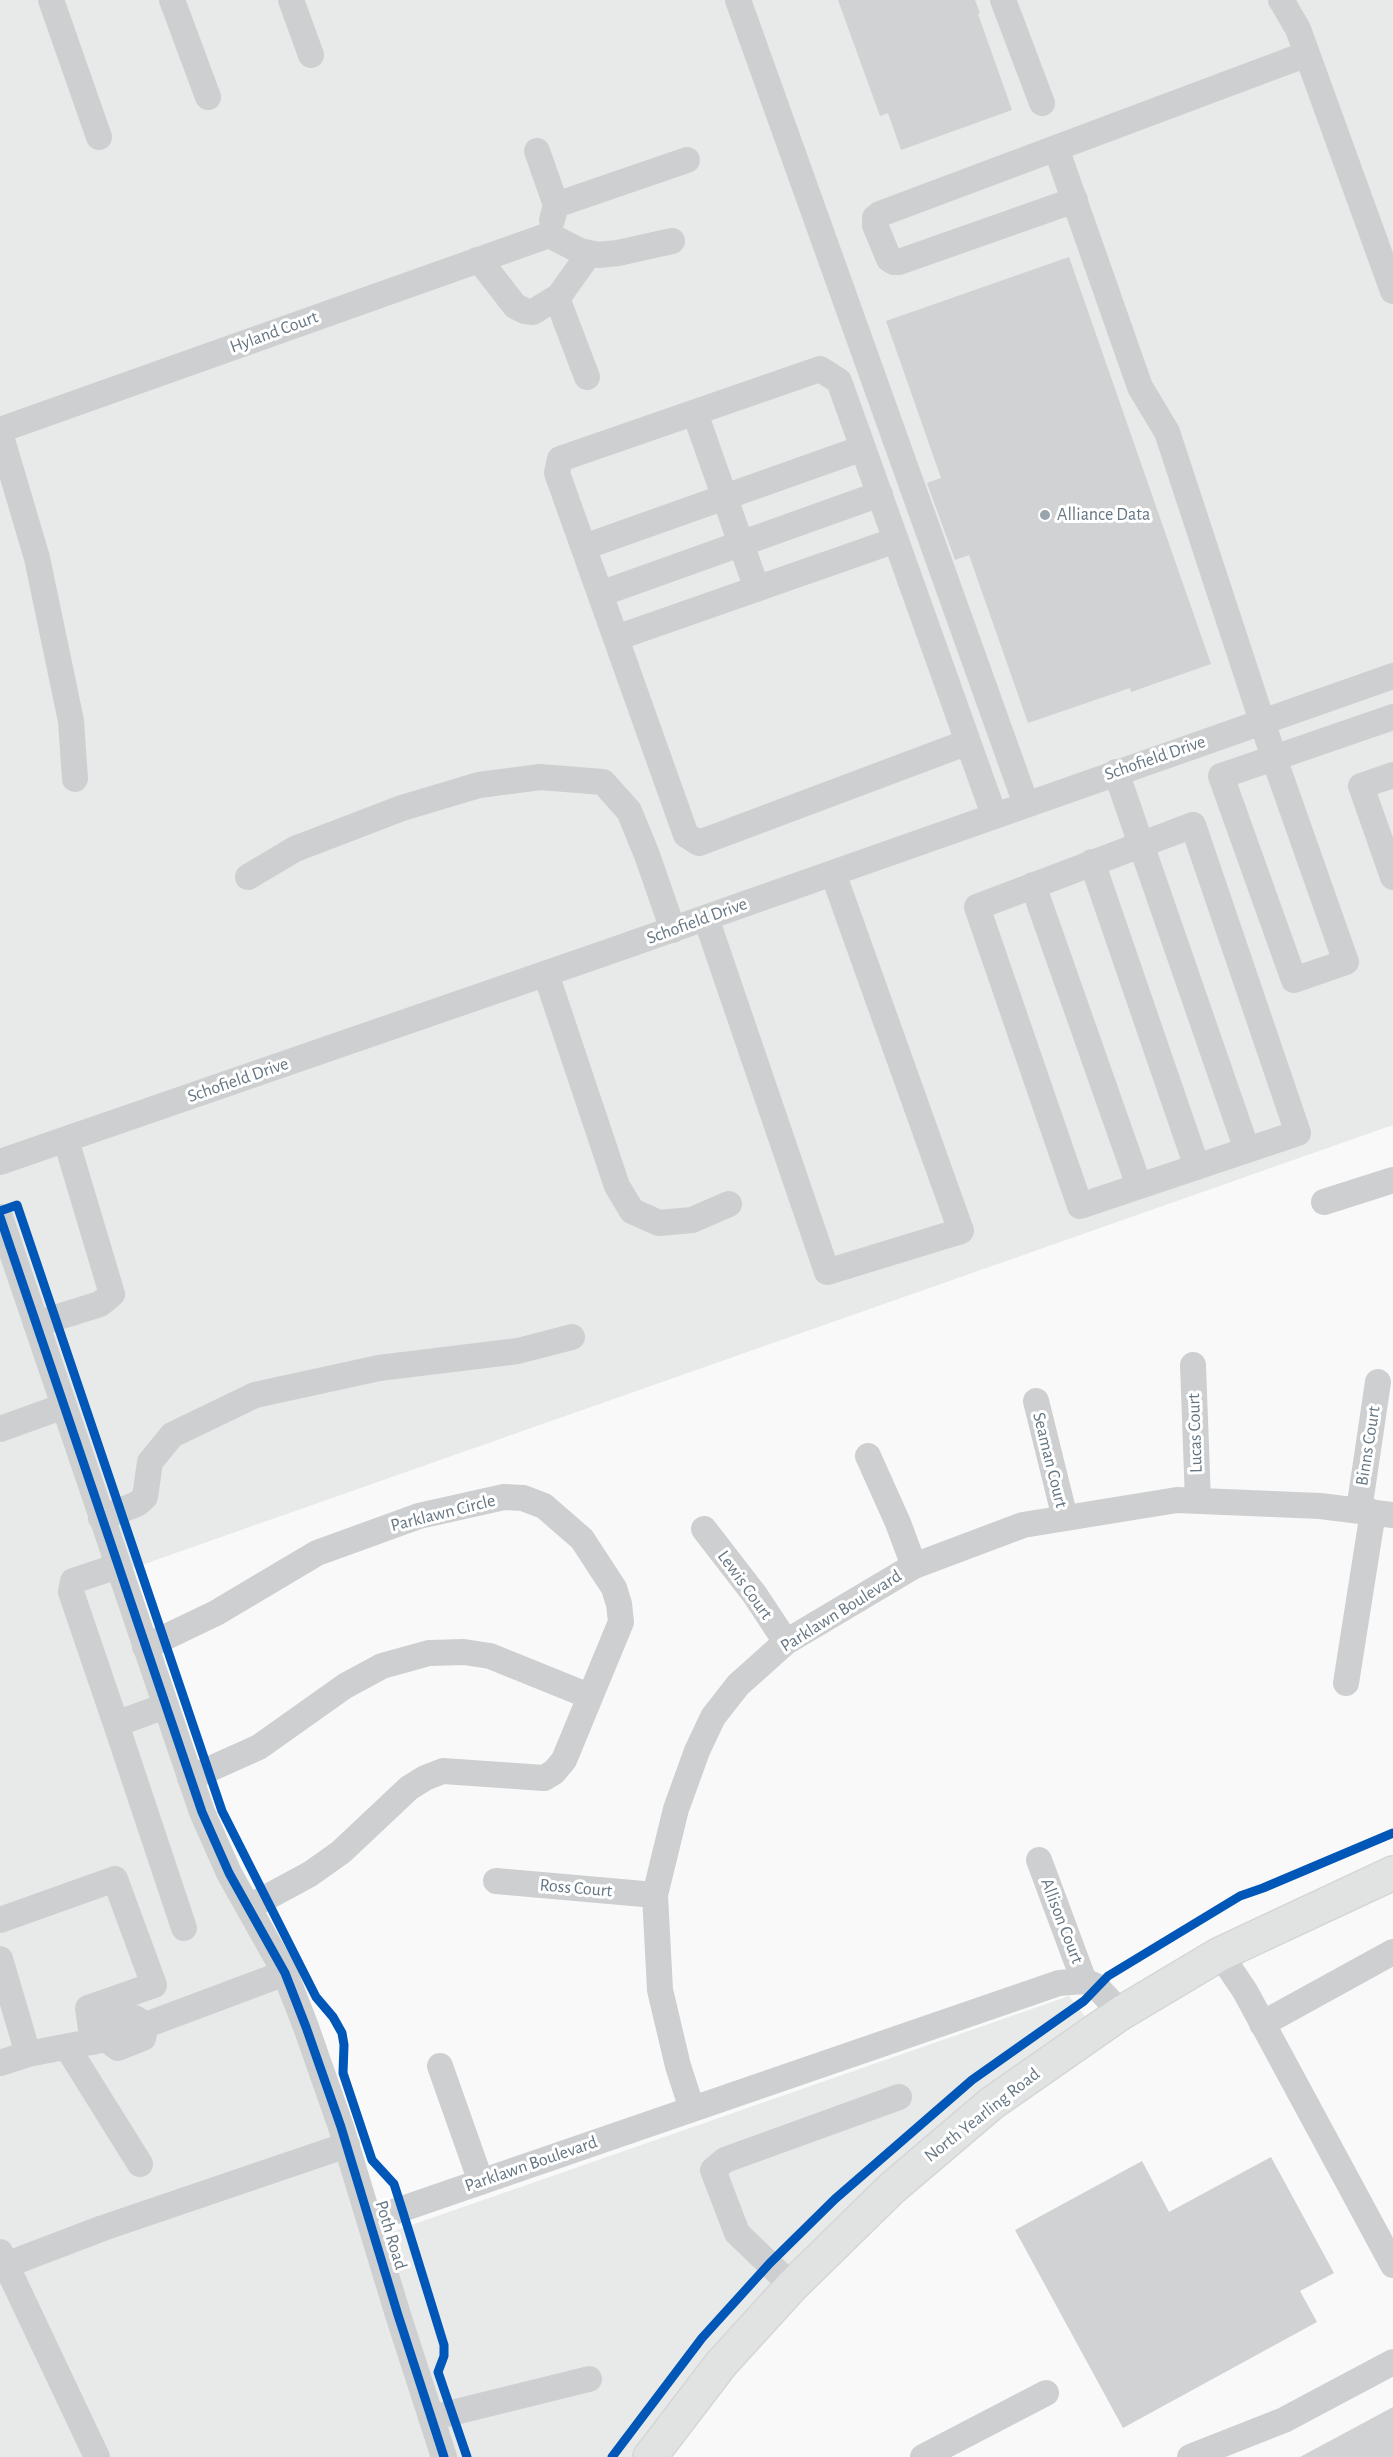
<!DOCTYPE html>
<html>
<head>
<meta charset="utf-8">
<style>
  body { margin:0 }
  canvas { display:block; background:#f9f9f9 }
</style>
</head>
<body>
<canvas width="1393" height="2457"></canvas>
<script>
const g = document.querySelector('canvas').getContext('2d');
g.lineJoin = 'round';
function paint(path, color) { g.fillStyle = color; g.fill(path, 'evenodd'); }
const poly = rows => new Path2D(rows.map(r => 'M' + r).join(''));
function strokePath(path, color, width, dash) { g.strokeStyle = color; g.lineWidth = width; g.lineCap = dash ? 'butt' : 'round'; g.setLineDash(dash || []); g.stroke(path); }
function drawText(font, color, halo, rows, align = 'center') {
  g.font = font + ' "Alegreya Sans",sans-serif'; g.lineWidth = 6; g.setLineDash([]); g.textBaseline = 'middle'; g.strokeStyle = halo; g.fillStyle = color; for (const [text, x, y, turn = 0] of rows) {
    g.save(); g.translate(x, y); g.rotate((+turn || 0) * Math.PI / 180); g.textAlign = isNaN(turn) ? turn : align; if (halo) g.strokeText(text, 0, 0); g.fillText(text, 0, 0); g.restore();
  }
}
paint(poly([
  [0,0,1393,0,1393,1125,116,1574,272,1955,377,2237,1069,1996,1095,2029,971,2123,648,2457,0,2457]
]), '#e8e9e9');
paint(poly([
  [838,0,975,0,980,13,978,14,1012,110,901,150,888,113,880,116],
  [1069,257,1211,664,1131,692,1130,688,1028,723,969,555,955,560,927,483,941,478,886,321],
  [1271,2157,1334,2273,1300,2291,1317,2322,1123,2428,1015,2230,1142,2161,1169,2212],
  [1393,2407,1393,2457,1300,2457]
]), '#d0d2d3');
const major = poly([
  [650,2457,721,2364,792,2286,892,2188,992,2103,1121,2013,1220,1954,1393,1873]
]);
strokePath(major, '#d5d6d7', 36);
strokePath(poly([
  [51,0,99,137],
  [172,0,208,97],
  [291,0,311,55],
  [738,0,1026,804],
  [1003,0,1042,103],
  [1281,0,1298,29,1393,291],
  [1056,148,1140,387,1167,432,1262,721,1274,758,1346,962,1294,980,1221,776,1274,758,1393,717],
  [537,151,556,205,552,220],
  [1075,200,899,262,894,262,889,259,875,225,875,218,880,214,1307,54],
  [556,205,687,160],
  [549,235,580,251,598,255,618,253,672,241],
  [477,260,484,266,515,306,525,311,533,312,559,296,589,254],
  [557,298,587,377],
  [695,413,757,589],
  [0,430,549,235],
  [0,433,37,558,71,721,75,779],
  [584,547,863,448],
  [600,594,880,494],
  [616,638,896,540],
  [968,742,699,843,686,835,557,473,560,459,820,369,839,381,948,686,994,815],
  [1116,772,1247,1150],
  [1393,775,1361,786,1393,877],
  [1193,825,1298,1133,1080,1206,977,907,1193,825],
  [1092,862,1197,1167],
  [248,877,295,849,402,808,479,785,540,777,603,782,629,811,647,855,673,930],
  [1033,885,1139,1186],
  [706,918,827,1272,961,1231,833,873],
  [546,974,617,1186,632,1211,659,1223,692,1220,729,1204],
  [0,1162,608,952,1393,676],
  [1324,1202,1393,1180],
  [0,1217,202,1812,229,1873,285,1973,306,2027,341,2127,398,2315,444,2457],
  [36,1324,100,1304,112,1294,66,1140],
  [1193,1365,1198,1501],
  [1036,1401,1065,1518],
  [0,1429,64,1406],
  [868,1456,898,1523,914,1566],
  [1359,1510,1378,1382],
  [101,1518,137,1504,145,1497,150,1462,172,1435,255,1395,379,1368,518,1351,572,1337],
  [704,1529,755,1595,786,1642],
  [118,1566,73,1581,71,1592,116,1724,165,1706],
  [145,1647,216,1613,317,1553,419,1516,504,1497,523,1498,544,1506,582,1539,614,1588,619,1604,621,1622,564,1760,554,1772,544,1778,443,1771,425,1778,409,1788,341,1852,310,1874,249,1907],
  [1346,1683,1373,1512],
  [116,1724,184,1928],
  [190,1778,259,1747,345,1686,382,1666,429,1653,464,1652,490,1656,589,1696],
  [1039,1860,1084,1981],
  [496,1881,655,1895],
  [0,1920,115,1879,154,1985,88,2008,93,2042],
  [1220,1954,1245,1991,1393,2265],
  [0,1959,28,2054],
  [1262,2024,1393,1952],
  [146,2025,285,1973],
  [106,2039,111,2027,135,2018,146,2025],
  [67,2047,140,2164],
  [0,2063,28,2054,106,2039,118,2048,143,2038,146,2025],
  [440,2066,481,2182],
  [692,2109,678,2066,660,1990,655,1895,676,1809,697,1751,713,1717,738,1685,786,1642,914,1566,1023,1525,1177,1500,1320,1506,1393,1515],
  [370,2220,1059,1983,1084,1981,1096,1986,1121,2013],
  [0,2252,97,2457],
  [6,2265,103,2228,347,2145],
  [792,2286,737,2233,713,2170,725,2160,899,2097],
  [431,2418,589,2379],
  [923,2457,1046,2393],
  [1190,2457,1284,2420,1393,2362]
]), '#cecfd0', 26);
strokePath(major, '#e1e2e2', 33);
strokePath(poly([
  [0,1211,17,1205,222,1811,316,1997,333,2017,342,2033,344,2045,343,2073,372,2160,394,2184,402,2209,444,2345,444,2356,438,2372,467,2457],
  [0,1217,202,1812,229,1873,285,1973,306,2027,341,2127,398,2315,444,2457],
  [612,2457,702,2338,770,2263,835,2199,972,2080,1084,2001,1108,1976,1240,1896,1263,1888,1393,1833]
]), '#0057b8', 9);
for (const [x, y, r, color] of [
  [1045,515,6,"#99a4ac"]
]) { const dot = new Path2D(); dot.arc(x, y, r, 0, 2 * Math.PI); g.fillStyle = color; g.fill(dot); strokePath(dot, '#fff', 2); }
drawText('18px', '#657683', '#fff', [
  ["Hyland Court",274,332,-20],
  ["Schofield Drive",1155,758,-19],
  ["Schofield Drive",697,921,-20],
  ["Schofield Drive",238,1080,-19],
  ["Lucas Court",1195,1433,-92],
  ["Binns Court",1368,1446,-81],
  ["Seaman Court",1050,1460,76],
  ["Parklawn Circle",443,1513,-14],
  ["Lewis Court",745,1585,54],
  ["Parklawn Boulevard",841,1611,-32],
  ["Ross Court",576,1888,5],
  ["Allison Court",1062,1921,69],
  ["North Yearling Road",982,2115,-38],
  ["Parklawn Boulevard",531,2164,-19],
  ["Poth Road",391,2235,73]
]);
drawText('18px', '#657683', '#fff', [
  ["Alliance Data",1057,515]
], 'left');
</script>
</body>
</html>
